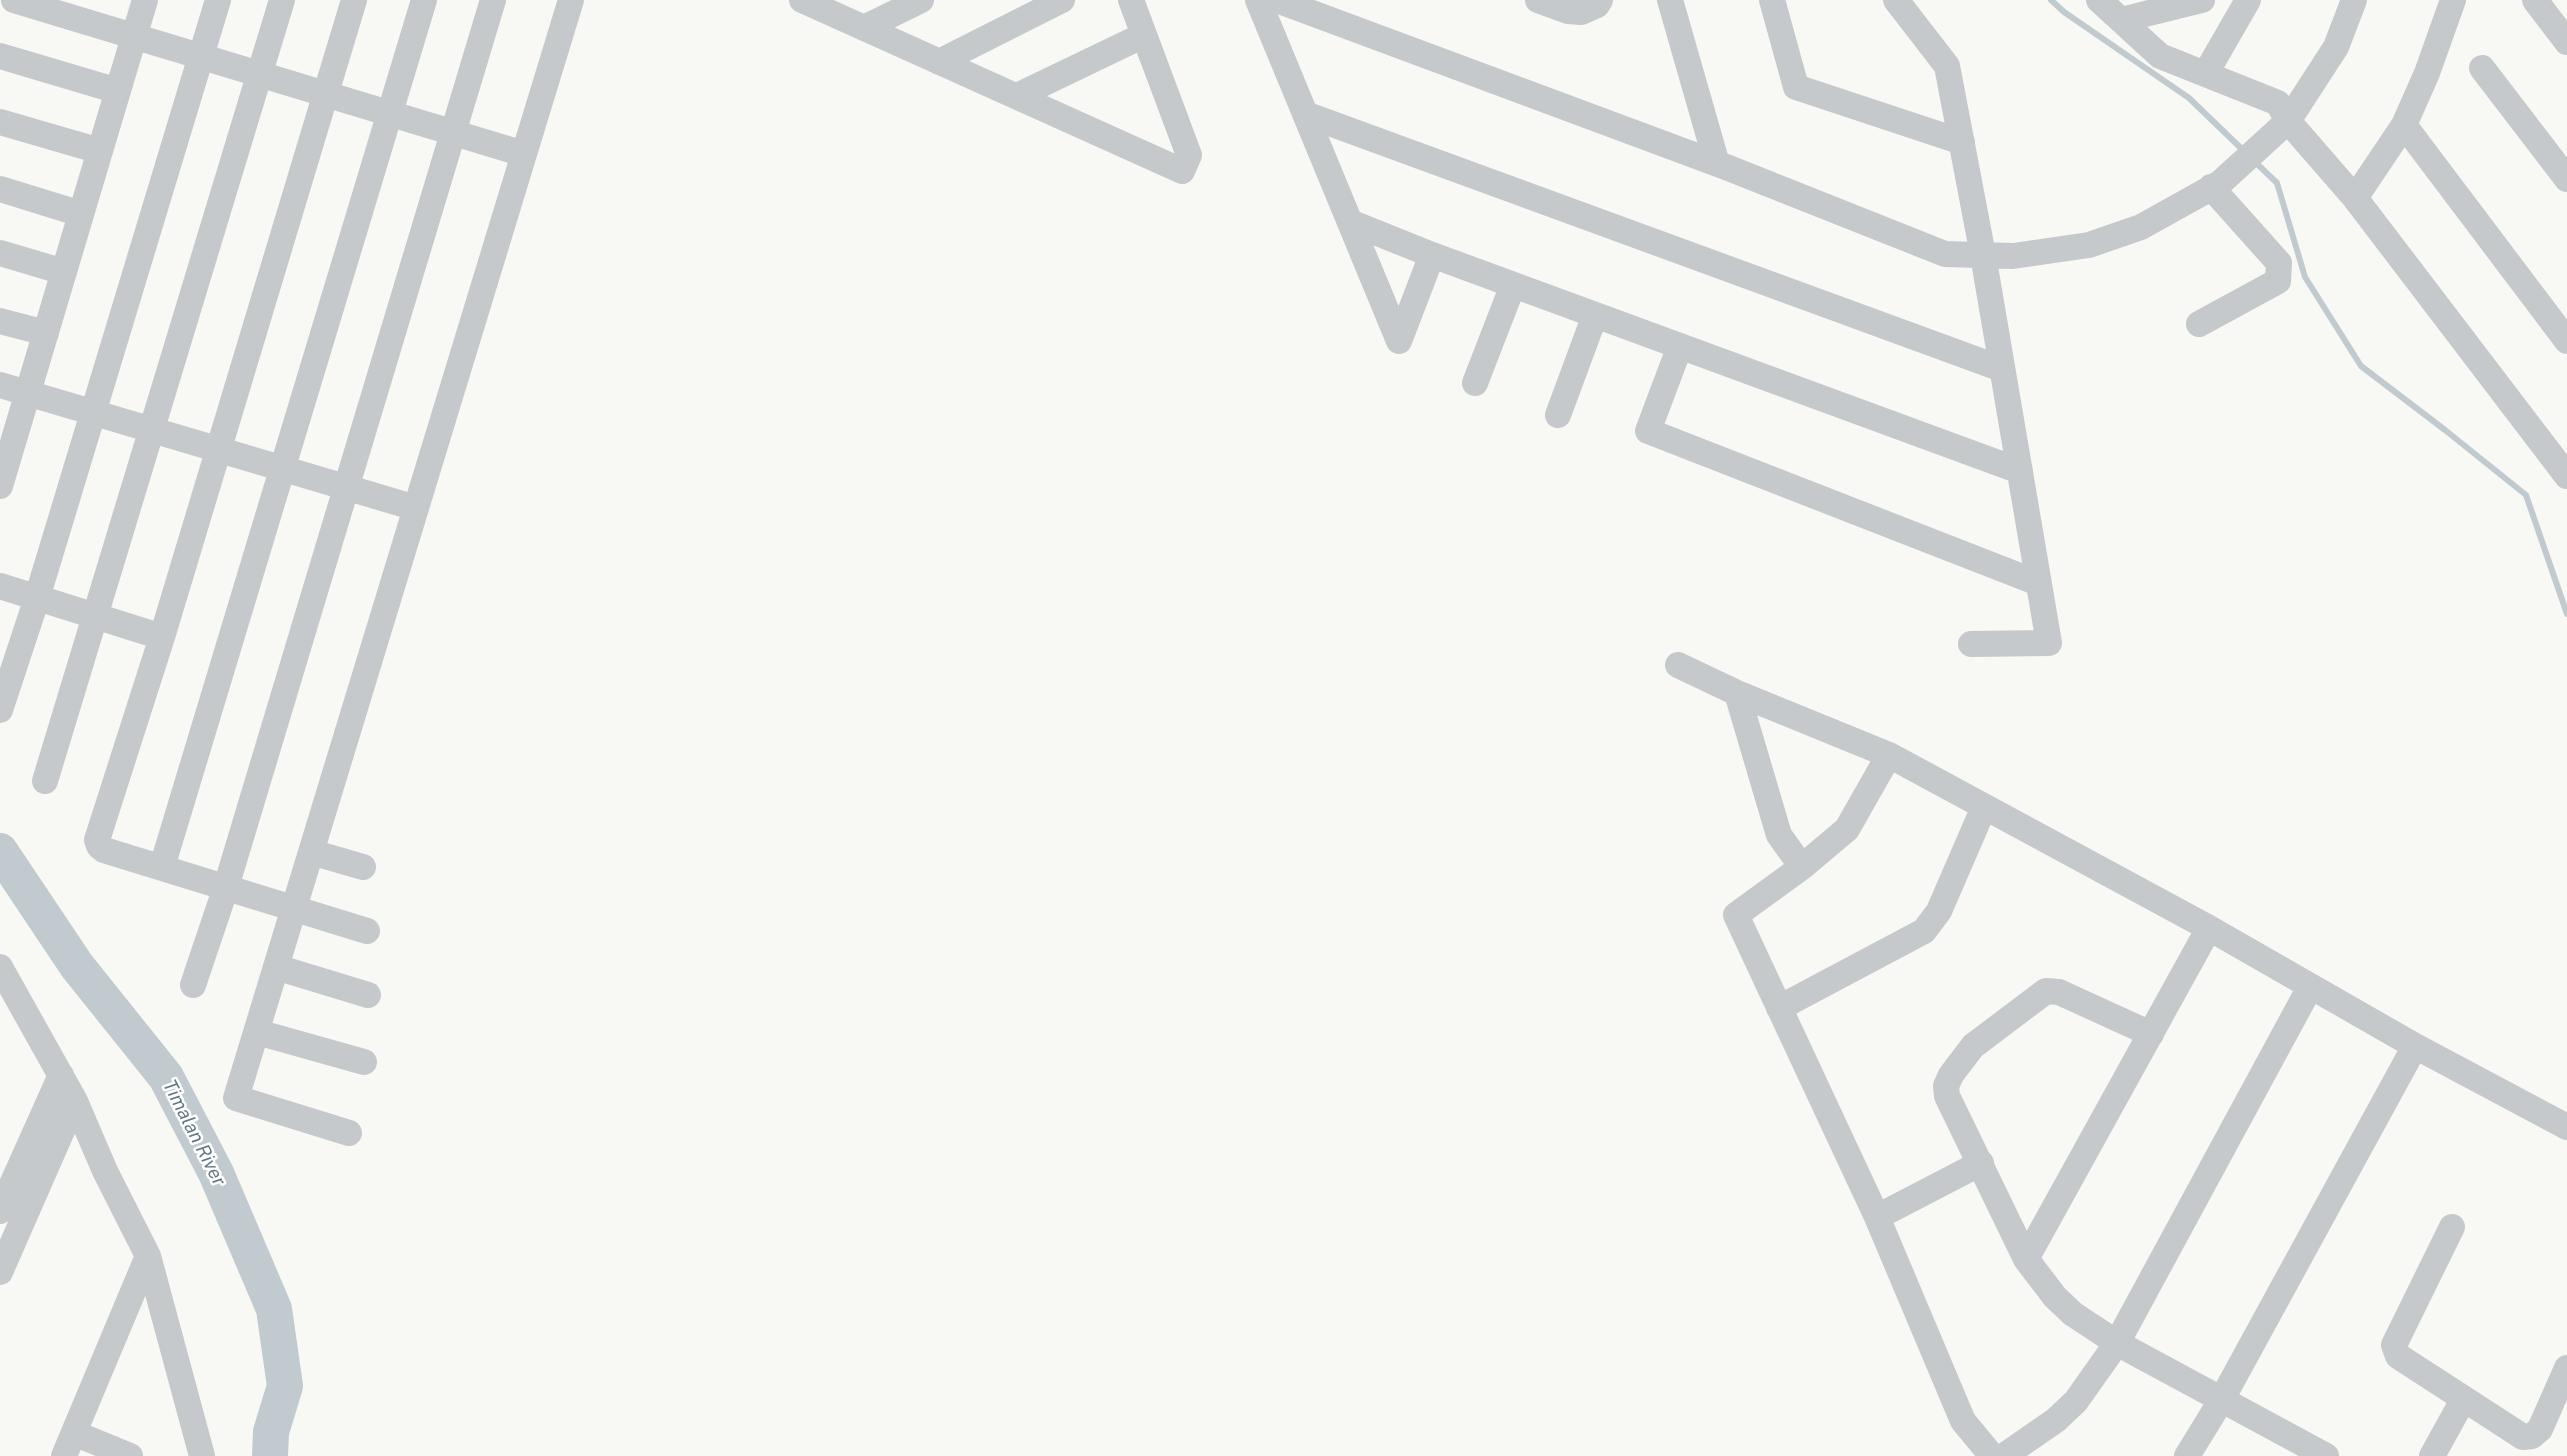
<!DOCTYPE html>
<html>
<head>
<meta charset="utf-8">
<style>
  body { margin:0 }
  canvas { display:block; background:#f8f8f5 }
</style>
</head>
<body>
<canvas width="2567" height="1456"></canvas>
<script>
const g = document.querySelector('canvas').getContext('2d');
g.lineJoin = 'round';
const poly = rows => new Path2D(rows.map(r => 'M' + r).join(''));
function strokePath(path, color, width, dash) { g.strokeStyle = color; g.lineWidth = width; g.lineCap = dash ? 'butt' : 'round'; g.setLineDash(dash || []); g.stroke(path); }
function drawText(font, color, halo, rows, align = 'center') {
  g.font = font + ' "Public Sans",sans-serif'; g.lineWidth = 5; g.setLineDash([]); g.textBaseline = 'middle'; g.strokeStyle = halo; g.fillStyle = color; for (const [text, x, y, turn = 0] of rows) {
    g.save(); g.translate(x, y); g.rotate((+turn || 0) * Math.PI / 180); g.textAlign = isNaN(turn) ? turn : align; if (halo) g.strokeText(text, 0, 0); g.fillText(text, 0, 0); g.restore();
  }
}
strokePath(poly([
  [2051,0,2064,12,2189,98,2246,153],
  [2253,160,2277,183,2305,277,2361,366,2445,430,2526,495,2567,614]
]), '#c0cacf', 6);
strokePath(poly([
  [0,851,77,966,166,1077,216,1173,274,1309,285,1386,271,1432,270,1456]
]), '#c0cacf', 36);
strokePath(poly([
  [14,0,524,154],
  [354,0,162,637,97,840,99,846,104,850,367,931],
  [802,0,1182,171,1189,155,1131,0],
  [1258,0,1399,341,1432,255],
  [1277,0,1726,167,1945,254,2013,256,2089,245,2141,227,2220,183,2288,121,2336,47,2354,0],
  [1538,0,1568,11,1581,12,1597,5,1600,0],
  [1670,0,1717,164],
  [1772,0,1796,87,1962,142],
  [1896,0,1947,66,1983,255,2049,643,1971,644],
  [2099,0,2160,56,2278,103,2288,121,2355,198,2567,476],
  [2535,0,2567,42],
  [2121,20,2202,0],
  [864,28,921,0],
  [0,56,118,91],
  [939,62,1062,0],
  [2482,68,2567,179],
  [2206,73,2248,0],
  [1017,96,1144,35],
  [1305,114,2002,369],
  [0,122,100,151],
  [2404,125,2567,341],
  [0,189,81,214],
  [2355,198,2404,125,2427,73,2453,0],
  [1350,222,1432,255,2020,471],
  [0,253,64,272],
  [0,321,46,333],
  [2199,324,2278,281,2279,263,2211,187],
  [1680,346,1648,431,2038,583],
  [1475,383,1513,285],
  [0,385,416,508],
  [1558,415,1595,315],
  [0,486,145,0],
  [0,586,162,637],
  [1678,665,1737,693,1889,755,2209,928,2415,1046,2567,1127],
  [1737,693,1779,835,1802,867,1847,829,1889,755],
  [0,710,37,598,218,0],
  [45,781,282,0],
  [311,852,363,867],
  [162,867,424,0],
  [1802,867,1736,915,1877,1217,1963,1421,1992,1456],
  [0,967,75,1101,105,1171,148,1256,202,1456],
  [276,967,368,995],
  [193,985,226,887,493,0],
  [1779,1008,1924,931,1939,911,1984,807],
  [257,1032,364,1062],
  [2151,1034,2059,992,2046,991,1973,1046,1951,1075,1946,1086,1947,1096,2026,1259,2055,1297,2073,1314,2117,1343,2326,1456],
  [349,1133,236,1098,571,0],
  [0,1211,61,1075],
  [1877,1217,1981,1163],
  [2452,1227,2394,1345,2398,1356,2523,1437,2532,1436,2540,1429,2567,1368],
  [2026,1259,2209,928],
  [0,1272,75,1101],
  [74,1433,130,1456],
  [64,1456,148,1256],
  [2004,1456,2056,1420,2076,1401,2117,1343,2310,987],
  [2187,1456,2222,1399,2415,1046],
  [2432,1456,2463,1400]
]), '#c5c9cc', 26);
drawText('italic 19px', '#627983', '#fff', [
  ["Timalan River",194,1133,63]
]);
</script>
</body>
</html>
